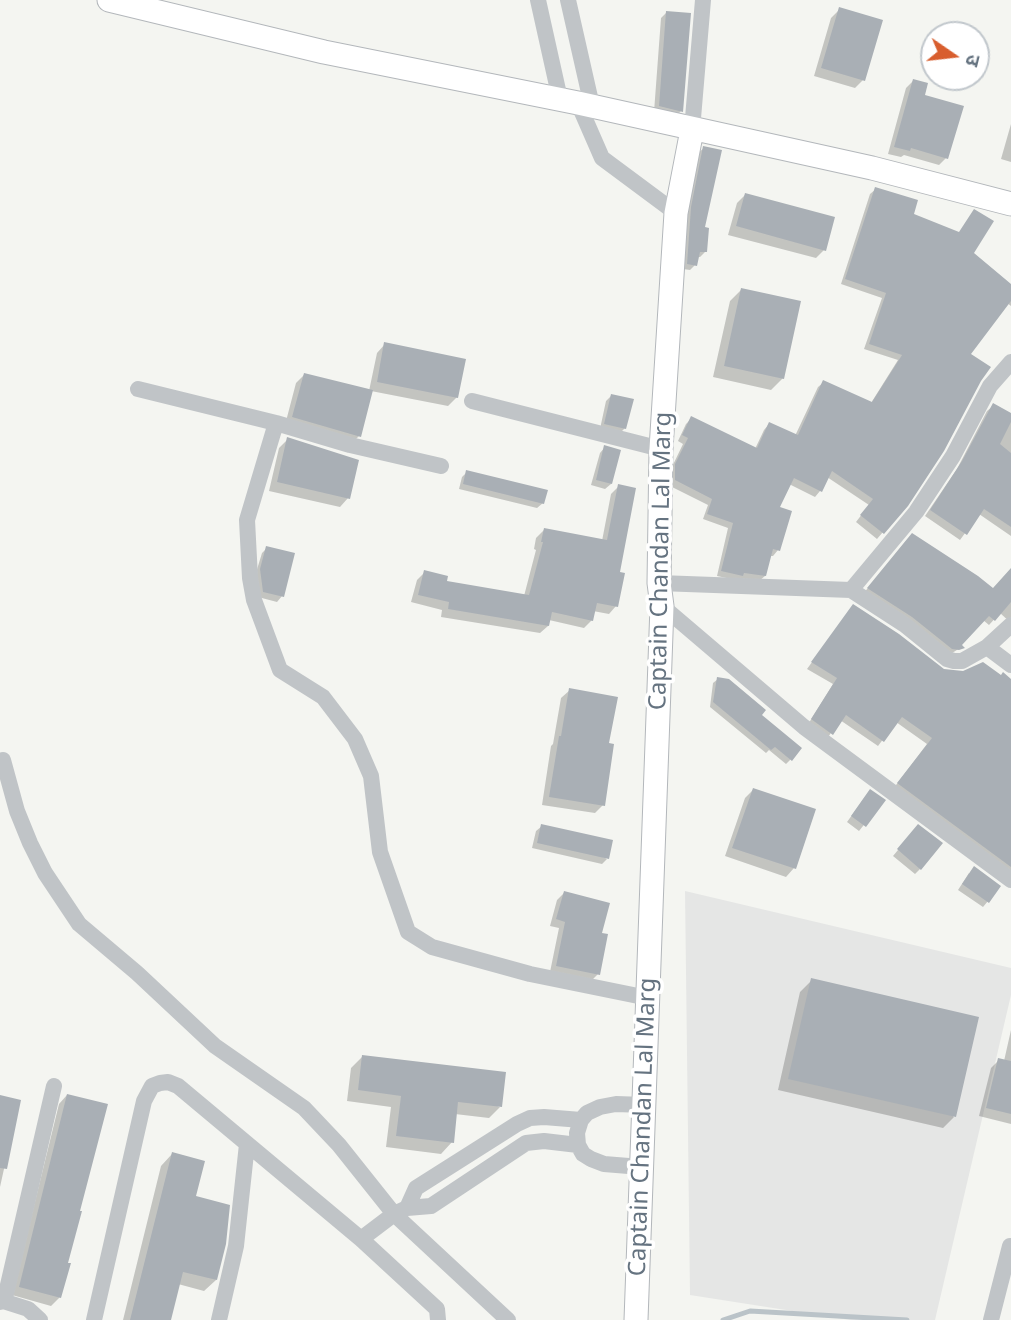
<!DOCTYPE html>
<html>
<head>
<meta charset="utf-8">
<style>
  body { margin:0 }
  #map { position:relative; width:1011px; height:1320px; overflow:hidden; background:#f4f5f1; font-family:"Noto Sans","Noto Sans Devanagari",sans-serif }
  canvas { display:block }
  .north { position:absolute; left:920px; top:21px; width:70px; height:70px; box-sizing:border-box; background:#fff; border:2px solid #c1c7cc; border-radius:50%; rotate:104deg; font-size:19px; font-weight:700; line-height:28px; text-align:center; color:#657380 }
  .north::after { content:''; display:block; margin:auto; width:24px; height:32px; background:#d85e2e; clip-path:polygon(50% 0,100% 100%,50% 72%,0 100%) }
</style>
</head>
<body>
<div id="map">
<canvas width="1011" height="1320"></canvas>
<div class="north">उ</div>
</div>
<script>
const g = document.querySelector('canvas').getContext('2d');
g.lineJoin = 'round';
function paint(path, color) { g.fillStyle = color; g.fill(path, 'evenodd'); }
const poly = rows => new Path2D(rows.map(r => 'M' + r).join(''));
function strokePath(path, color, width, dash) { g.strokeStyle = color; g.lineWidth = width; g.lineCap = dash ? 'butt' : 'round'; g.setLineDash(dash || []); g.stroke(path); }
function drawText(font, color, halo, rows, align = 'center') {
  g.font = font + ' "Noto Sans",sans-serif'; g.lineWidth = 7; g.setLineDash([]); g.textBaseline = 'middle'; g.strokeStyle = halo; g.fillStyle = color; for (const [text, x, y, turn = 0] of rows) {
    g.save(); g.translate(x, y); g.rotate((+turn || 0) * Math.PI / 180); g.textAlign = isNaN(turn) ? turn : align; if (halo) g.strokeText(text, 0, 0); g.fillText(text, 0, 0); g.restore();
  }
}
paint(poly([
  [685,891,1011,968,1011,995,935,1320,850,1320,690,1295]
]), '#e5e6e5');
paint(poly([
  [840,9,863,80,855,88,814,76,831,18],
  [666,13,681,111,676,116,654,112,661,18],
  [913,81,923,96,946,158,939,165,904,155,901,157,888,154,906,88],
  [1011,124,1011,162,1001,159],
  [704,148,703,229,705,252,700,257,697,257,695,265,690,270,683,269,687,214,698,153],
  [876,189,971,253,1011,286,1011,306,1007,303,969,355,906,505,877,539,856,522,869,505,827,477,820,491,815,497,789,484,778,508,778,550,773,556,770,556,765,576,759,581,738,578,736,580,717,576,728,528,703,519,708,505,670,486,670,471,683,444,678,441,686,424,692,418,755,449,764,430,769,424,795,436,818,387,824,382,871,403,898,360,864,349,882,298,841,284,870,194],
  [745,195,824,250,816,258,728,235,737,203],
  [741,290,783,378,771,390,713,377,730,301],
  [385,344,457,397,448,406,371,391,359,436,351,444,285,425,296,383,304,375,369,391,377,353],
  [611,396,625,428,619,434,600,429,606,401],
  [993,406,1011,415,1011,536,979,514,960,540,925,516,957,469,987,411],
  [288,439,348,498,340,507,269,491,279,448],
  [605,447,611,484,605,489,591,485,600,453],
  [467,472,543,503,537,508,459,489,462,477],
  [619,486,616,606,609,614,593,611,592,620,584,628,549,620,548,626,540,633,441,617,442,610,411,602,417,580,425,572,445,582,524,596,536,550,534,549,536,538,544,530,602,541,611,494],
  [906,541,992,591,1011,570,1011,623,1000,613,989,625,983,620,955,626,960,648,949,655,863,594],
  [267,548,282,596,277,602,258,597,255,576,262,553],
  [853,606,943,671,1011,694,1011,876,893,789,927,744,896,722,878,746,840,720,826,740,807,726,833,684,807,669],
  [718,679,759,715,791,759,786,764,769,750,766,753,710,707,713,683],
  [570,690,607,745,603,805,595,813,542,805,551,746,553,744,561,698],
  [753,790,794,868,786,877,725,856,745,798],
  [865,797,883,801,859,831,847,822],
  [542,826,607,859,602,864,532,848,536,831],
  [913,832,920,869,915,874,893,856],
  [969,873,988,901,983,907,958,890],
  [564,893,600,934,598,974,591,981,550,972,559,928,550,926,557,900],
  [812,980,954,1117,943,1128,778,1090,800,992],
  [1011,1030,1011,1124,979,1116,991,1068,999,1060,1004,1061],
  [362,1057,500,1107,489,1118,455,1114,452,1142,441,1154,386,1147,391,1107,347,1101,351,1068],
  [67,1095,78,1212,60,1297,51,1306,12,1295,59,1104],
  [0,1097,19,1101,0,1187],
  [172,1154,194,1197,216,1280,204,1291,178,1284,169,1320,123,1320,161,1166]
]), '#0003');
strokePath(poly([
  [723,1320,750,1311,907,1320]
]), '#bac3c8', 5);
paint(poly([
  [839,7,883,20,865,81,821,68],
  [666,11,691,13,683,112,659,106],
  [913,79,928,83,925,95,964,106,948,159,911,148,910,151,894,147],
  [703,146,722,150,705,227,709,228,707,252,700,252,697,266,687,264,691,207],
  [875,187,918,200,914,214,959,232,974,209,994,221,974,253,1011,284,1011,301,971,354,991,367,981,381,944,451,908,506,884,534,860,515,873,499,832,471,822,492,794,478,780,507,792,511,780,551,773,549,766,576,744,573,743,576,721,571,733,523,707,514,712,499,675,480,675,464,688,438,682,435,691,416,757,448,769,422,798,435,823,380,872,402,902,355,869,344,886,293,845,279],
  [745,193,835,217,826,251,736,226],
  [741,288,801,301,784,379,724,366],
  [384,342,466,359,458,398,377,382],
  [304,373,373,390,361,437,292,417],
  [611,394,634,399,626,429,604,424],
  [993,403,1011,413,1011,422,1000,444,1011,453,1011,527,984,509,967,535,930,510,962,461],
  [287,437,359,460,350,499,277,482],
  [604,445,621,450,612,484,596,480],
  [466,470,548,490,544,504,463,484],
  [618,484,636,488,620,572,625,573,618,607,597,603,593,621,552,612,549,626,448,609,449,602,418,595,424,570,448,576,447,581,529,595,543,542,541,542,544,528,607,540],
  [912,533,978,576,993,588,1011,568,1011,602,995,621,989,616,962,645,965,648,959,650,952,649,912,617,867,588],
  [266,546,295,553,284,597,263,592,260,569],
  [853,604,899,634,944,669,963,671,983,662,1001,675,1003,672,1011,679,1011,867,897,783,932,738,902,717,884,742,846,715,833,735,811,719,837,678,811,662],
  [717,677,729,679,766,710,762,715,802,748,792,761,775,747,771,750,713,702],
  [569,688,618,697,609,743,614,744,605,806,549,797,559,736,561,736],
  [753,788,816,809,796,869,732,848],
  [870,789,886,800,866,827,851,816],
  [541,824,613,840,609,859,537,843],
  [918,824,943,843,921,870,897,849],
  [974,866,1001,886,989,903,962,884],
  [564,891,610,903,602,933,608,934,600,975,556,966,565,922,556,919],
  [811,978,979,1017,956,1117,788,1079],
  [362,1055,506,1072,502,1107,458,1102,454,1143,396,1136,401,1096,358,1090],
  [998,1058,1011,1061,1011,1114,986,1108],
  [67,1094,108,1104,80,1211,82,1211,68,1263,71,1263,61,1298,19,1287],
  [0,1095,21,1100,7,1169,0,1168],
  [172,1152,205,1161,196,1196,230,1205,226,1244,217,1280,183,1272,171,1320,130,1320]
]), '#a9afb5');
const secondary = poly([
  [109,0,324,52,578,103,872,168,1011,204],
  [636,1320,662,606,659,583,661,449,676,213,692,130]
]);
strokePath(secondary, '#b3b7bb', 25);
strokePath(poly([
  [538,0,560,99],
  [568,0,592,106],
  [578,103,602,158,676,213],
  [692,130,703,0],
  [138,389,276,423,350,445,441,466],
  [472,401,661,449],
  [276,423,247,520,250,578,254,600,280,670,323,697,355,739,371,776,380,852,408,932,432,947,530,974,648,998],
  [659,583,851,590,905,625,947,659,954,661,962,661,987,647,1011,625],
  [851,590,916,512,953,456,990,386,1011,362],
  [662,606,804,727,1011,880],
  [987,647,1011,665],
  [3,760,17,811,30,843,45,873,79,924,137,973,215,1046,304,1108,339,1145,394,1214,508,1320],
  [641,1167,604,1164,591,1159,583,1154,578,1145,577,1133,581,1120,587,1113,600,1107,616,1104,644,1105],
  [407,1208,416,1188,517,1124,530,1118,544,1117,581,1120],
  [361,1239,437,1309,438,1320],
  [3,1301,28,1309,40,1320],
  [0,1302,5,1298,54,1086],
  [94,1320,144,1101,152,1086,160,1083,168,1082,178,1086,361,1239,394,1214,407,1208,431,1206,526,1143,544,1141,578,1145],
  [219,1320,236,1246,247,1144],
  [991,1320,1010,1246]
]), '#c0c4c7', 16);
strokePath(secondary, '#fff', 23);
drawText('24px', '#657380', '#fff', [
  ["Captain Chandan Lal Marg",661,561,-89],
  ["Captain Chandan Lal Marg",643,1127,-88]
]);
</script>
</body>
</html>
